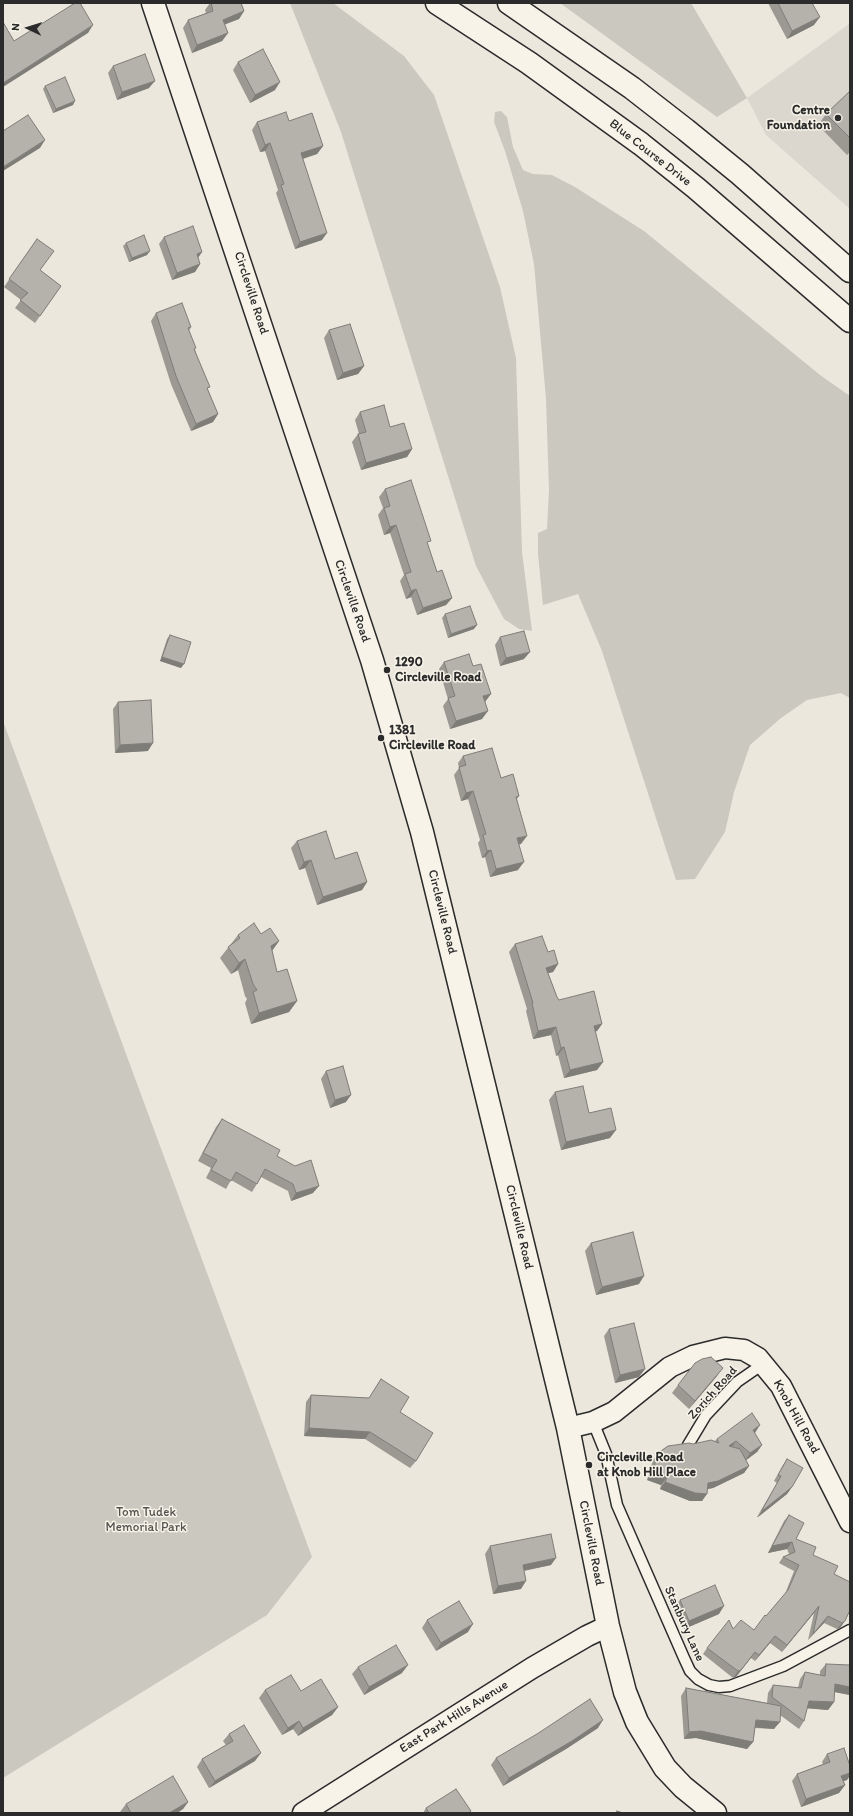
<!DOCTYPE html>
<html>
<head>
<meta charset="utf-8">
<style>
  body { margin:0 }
  #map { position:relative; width:853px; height:1816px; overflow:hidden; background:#ebe7dd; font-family:Itim,sans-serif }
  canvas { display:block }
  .frame { position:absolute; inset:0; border:4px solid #2b2b2b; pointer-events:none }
  .north { position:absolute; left:8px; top:8px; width:40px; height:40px; -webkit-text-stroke:3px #f7f3e8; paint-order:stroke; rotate:274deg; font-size:11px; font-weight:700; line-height:16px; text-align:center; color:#2b2b2b }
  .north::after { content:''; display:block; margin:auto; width:14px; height:18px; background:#2b2b2b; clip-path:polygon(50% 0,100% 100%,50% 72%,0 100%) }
</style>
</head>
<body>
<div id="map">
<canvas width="853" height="1816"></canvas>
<div class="frame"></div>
<div class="north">N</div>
</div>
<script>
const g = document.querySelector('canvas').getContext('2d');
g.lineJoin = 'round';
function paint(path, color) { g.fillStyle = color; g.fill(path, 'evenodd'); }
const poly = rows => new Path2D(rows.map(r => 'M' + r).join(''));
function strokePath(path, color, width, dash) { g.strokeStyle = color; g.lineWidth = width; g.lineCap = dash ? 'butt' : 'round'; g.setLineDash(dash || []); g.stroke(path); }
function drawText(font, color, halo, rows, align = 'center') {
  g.font = font + ' Itim,sans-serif'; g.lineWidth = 3; g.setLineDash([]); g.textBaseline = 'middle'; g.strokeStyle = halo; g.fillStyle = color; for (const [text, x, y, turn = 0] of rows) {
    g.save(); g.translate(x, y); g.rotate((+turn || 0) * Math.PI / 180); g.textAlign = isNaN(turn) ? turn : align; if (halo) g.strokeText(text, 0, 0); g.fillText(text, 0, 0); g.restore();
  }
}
paint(poly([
  [849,24,850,26,850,209,766,135,747,98]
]), '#dbd7ce');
paint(poly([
  [290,3,333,3,404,56,434,95,500,287,516,358,522,552,532,631,519,629,504,619,476,566,341,132],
  [560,3,691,3,747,98,717,117],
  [501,111,507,117,513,147,523,170,533,174,552,175,575,187,644,231,820,375,850,396,850,698,841,693,807,700,781,718,750,745,734,792,725,832,695,879,676,880,602,651,578,594,543,605,538,554,538,533,547,529,549,490,546,399,534,264,523,211,505,151,494,122,495,112],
  [3,721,312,1557,267,1615,3,1778]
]), '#cbc8bf');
const service = poly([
  [593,1422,606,1454,617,1505,684,1658,690,1671,698,1679,709,1685,719,1687,730,1686,783,1666,850,1630],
  [688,1445,706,1415,737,1382,763,1364]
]);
const minor = poly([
  [568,1428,593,1422,614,1412,670,1367,693,1356,725,1348,744,1350,758,1358,781,1386,850,1522],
  [303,1813,532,1668,587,1636,608,1626]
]);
const tertiary = poly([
  [153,3,372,660,422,832,568,1428,608,1626,625,1692,637,1722,665,1768,683,1787,715,1813]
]);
const secondary = poly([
  [437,3,529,63,641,144,696,188,850,321],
  [509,3,632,88,686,130,740,174,850,271]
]);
strokePath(service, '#2b2b2b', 13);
strokePath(minor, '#2b2b2b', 23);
strokePath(tertiary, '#2b2b2b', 25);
strokePath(secondary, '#2b2b2b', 25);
strokePath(service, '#f7f3e8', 10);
strokePath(minor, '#f7f3e8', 20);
strokePath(tertiary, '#f7f3e8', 22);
strokePath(secondary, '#f7f3e8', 22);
paint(poly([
  [210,3,241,3,244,11,239,19,224,25,228,33,222,41,192,53,183,28,188,20,206,13,205,10],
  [768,3,812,3,814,25,787,39],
  [238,62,275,90,250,103,233,70],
  [113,66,149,88,117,100,108,73],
  [45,86,73,105,53,113,43,89],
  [850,91,850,152,847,155,818,125,826,114],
  [289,121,323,146,317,154,303,159,322,240,295,249,276,193,278,190,265,151,260,152,252,130,257,122],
  [164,237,202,252,198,258,200,264,195,272,172,280,159,244],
  [37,239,40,270,61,286,35,323,15,308,21,300,4,287],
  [126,243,147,255,129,262,123,246],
  [156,313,191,327,189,331,208,390,218,414,213,422,191,431,171,384,151,321],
  [329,330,364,366,358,374,337,380,324,338],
  [360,412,390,427,412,449,407,457,361,470,352,442,358,434,359,434,355,420],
  [385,489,428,545,437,572,452,598,446,605,417,615,411,597,406,599,400,581,404,575,390,533,384,535,378,515,383,508,379,497],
  [445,614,474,629,448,638,442,618],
  [170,635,181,668,160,661,167,639],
  [500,637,524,659,500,666,495,645],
  [444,662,485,702,482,719,450,729,443,706,448,699,439,669],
  [118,702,148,751,115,753,113,709],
  [463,756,501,778,519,796,517,799,521,844,519,844,518,870,490,877,485,857,482,858,478,843,480,840,468,799,461,801,454,775,459,768,458,763],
  [297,841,367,882,362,890,317,905,305,868,299,870,291,848],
  [261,934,279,941,272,951,277,972,297,1001,289,1012,251,1024,245,1003,247,999,245,996,238,970,231,974,220,958,238,935],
  [515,944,548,952,558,964,553,972,548,973,557,997,559,1000,602,1024,597,1031,595,1032,603,1062,597,1070,564,1078,558,1055,556,1056,551,1035,533,1039,526,1011,527,1009,509,952],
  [326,1071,346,1102,330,1108,321,1079],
  [555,1092,589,1113,610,1138,561,1150,549,1100],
  [222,1119,277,1156,313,1193,291,1201,288,1191,261,1177,252,1192,231,1180,226,1189,206,1178,211,1168,198,1161,216,1127],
  [591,1243,639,1284,596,1295,585,1251],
  [609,1329,639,1377,615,1383,604,1336],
  [717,1376,689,1409,672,1393,678,1385],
  [381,1379,400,1412,416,1461,410,1468,365,1439,304,1436,306,1402,311,1395,369,1398],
  [754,1433,762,1445,757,1452,746,1460,749,1466,744,1473,713,1488,707,1489,702,1501,690,1501,660,1489,661,1485,647,1480,653,1460,658,1453,693,1444,715,1441,717,1439],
  [787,1459,792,1487,787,1494,758,1517,757,1517,777,1483,774,1481,783,1465],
  [789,1515,796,1539,813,1555,834,1574,850,1610,840,1628,837,1629,824,1623,808,1640,814,1613,782,1652,770,1643,755,1661,751,1658,736,1677,733,1678,703,1654,707,1648,733,1629,754,1630,785,1594,794,1571,779,1563,783,1557,789,1554,787,1549,768,1553,784,1521],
  [490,1546,551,1565,524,1571,521,1589,493,1594,485,1554],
  [680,1600,719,1614,684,1629,675,1608],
  [427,1620,468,1632,436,1651,422,1628],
  [826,1664,850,1695,834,1692,834,1702,828,1710,807,1708,804,1721,799,1729,780,1715,774,1729,755,1728,753,1742,747,1749,696,1738,684,1739,681,1696,686,1688,767,1703,768,1693,773,1685,798,1688,800,1679,805,1672,820,1675,820,1671],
  [358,1667,402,1673,364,1695,352,1674],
  [265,1690,301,1691,338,1707,332,1715,298,1736,293,1729,282,1735,259,1698],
  [598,1728,566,1749,503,1786,491,1765,496,1758],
  [229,1734,255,1761,209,1788,197,1767,202,1759,226,1745,223,1741],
  [827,1754,847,1780,843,1781,845,1785,839,1793,801,1807,792,1781,797,1774,823,1764,822,1762],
  [188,1802,183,1809,177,1813,121,1813,120,1812,126,1804],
  [426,1808,469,1813,423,1813]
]), '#9c9993');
paint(poly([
  [244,11,239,19,217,27,223,20],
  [820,17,814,25,787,39,792,31],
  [93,25,88,33,3,87,3,83],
  [228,33,222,41,192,53,197,45],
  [155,81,149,88,117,100,122,92],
  [280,82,275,90,250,103,255,95],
  [75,101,73,105,53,113,56,109],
  [45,140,40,148,3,171,3,167],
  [270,143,265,151,260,152,265,145],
  [323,146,317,154,295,161,301,153],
  [327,233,322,240,295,249,300,242],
  [150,251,147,255,129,262,132,258],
  [202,252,197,259,197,254],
  [200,264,195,272,172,280,177,273],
  [364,366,358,374,337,380,343,373],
  [218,414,213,422,191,431,196,424],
  [412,449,407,457,361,470,366,463],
  [396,525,390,533,384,535,390,527],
  [416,589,411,597,406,599,411,591],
  [452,598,446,605,417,615,423,608],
  [477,625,474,629,448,638,451,634],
  [530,652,524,659,500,666,506,658],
  [162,657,184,664,181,668,160,661],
  [491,694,485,702,483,696],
  [488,711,482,719,450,729,456,721],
  [153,743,148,751,115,753,120,745],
  [473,791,468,799,461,801,466,793],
  [527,836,521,844,512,846,517,838],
  [491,850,485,857,482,858,487,851],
  [311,860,305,868,299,870,304,862],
  [524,862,518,870,490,877,496,869],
  [367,882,362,890,317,905,323,897],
  [279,941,271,952,271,946],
  [245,959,238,970,231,974,239,963],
  [558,964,553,972,541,975,546,968],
  [297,1001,289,1012,251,1024,259,1013],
  [602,1024,597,1031,588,1033,594,1026],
  [556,1027,551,1035,533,1039,538,1031],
  [564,1047,558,1055,556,1056,561,1048],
  [603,1062,597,1070,564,1078,570,1070],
  [351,1095,346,1102,330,1108,335,1100],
  [616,1130,610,1138,561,1150,566,1142],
  [319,1186,313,1193,291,1201,296,1193],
  [644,1276,639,1284,596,1295,602,1287],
  [723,1368,717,1376,689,1409,695,1401],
  [645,1369,639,1377,615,1383,620,1375],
  [760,1425,755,1433,748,1437,753,1430],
  [309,1428,370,1432,365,1439,304,1436],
  [736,1441,731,1448,729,1446],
  [762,1445,757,1452,745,1461,750,1453],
  [749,1466,744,1473,713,1488,703,1490,708,1483],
  [652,1473,667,1477,661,1485,647,1480],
  [665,1482,707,1494,702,1501,690,1501,660,1489],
  [792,1487,787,1494,758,1517,762,1511],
  [792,1542,787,1549,768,1553,772,1546],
  [556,1558,551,1565,517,1572,523,1565],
  [526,1581,521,1589,493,1594,498,1586],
  [724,1606,719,1614,684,1629,689,1621],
  [819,1606,814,1613,782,1652,787,1645],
  [828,1616,824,1623,808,1640],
  [845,1621,840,1628,837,1629,842,1623],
  [473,1624,468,1632,436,1651,441,1643],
  [775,1636,770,1643,755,1661,759,1655],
  [755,1652,736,1677,733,1678,738,1671],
  [408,1665,402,1673,364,1695,369,1687],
  [835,1684,850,1687,850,1695,830,1691],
  [809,1701,834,1702,828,1710,803,1708],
  [338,1707,332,1715,298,1736,303,1728],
  [603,1720,598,1728,566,1749,503,1786,509,1778],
  [756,1720,780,1722,774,1729,751,1727],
  [299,1721,293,1729,282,1735,288,1728],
  [701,1731,753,1742,747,1749,696,1738,684,1739,689,1732],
  [261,1753,255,1761,209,1788,215,1781],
  [850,1773,850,1776,847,1780,836,1784,841,1776],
  [845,1785,839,1793,801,1807,806,1799],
  [188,1802,183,1809,177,1813,169,1813]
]), '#7f7d78');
const building = poly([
  [75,3,80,3,93,25,3,83,3,22,14,41,75,3],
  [211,3,241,3,244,11,223,20,228,33,197,45,188,20,213,11,211,3],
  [778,3,812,3,820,17,792,31,778,3],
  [263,49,280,82,255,95,238,62,263,49],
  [145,54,155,81,122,92,113,66,145,54],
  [65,77,75,101,56,109,45,86,65,77],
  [850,91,850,138,826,114,850,91],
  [286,112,289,121,312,113,323,146,301,153,327,233,300,242,281,185,284,184,270,143,265,145,257,122,286,112],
  [28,115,45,140,3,167,3,131,28,115],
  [193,226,202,252,197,254,200,264,177,273,164,237,193,226],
  [144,235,150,251,132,258,126,243,144,235],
  [37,239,54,251,40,270,61,286,40,316,20,300,28,293,9,279,37,239],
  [182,303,191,327,188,328,196,348,194,349,210,387,207,388,218,414,196,424,176,376,156,313,182,303],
  [350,324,364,366,343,373,329,330,350,324],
  [384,405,390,427,404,423,412,449,366,463,358,434,366,432,360,412,384,405],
  [411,480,431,541,427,542,437,572,442,570,452,598,423,608,416,589,411,591,405,574,411,572,396,525,390,527,384,508,390,506,385,489,411,480],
  [470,606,477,625,451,634,445,614,470,606],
  [524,631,530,652,506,658,500,637,524,631],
  [170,635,191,642,184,664,162,657,170,635],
  [469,654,473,666,481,664,491,694,483,696,488,711,456,721,448,698,455,696,444,662,469,654],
  [151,700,153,743,120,745,118,702,151,700],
  [492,748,501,778,513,774,519,796,516,797,527,836,517,838,524,862,496,869,491,850,487,851,483,835,486,834,473,791,466,793,459,767,466,765,463,756,492,748],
  [326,831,335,859,357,852,367,882,323,897,311,860,304,862,297,841,326,831],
  [254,923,261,934,270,928,279,941,271,946,277,972,287,969,297,1001,259,1013,253,992,257,990,253,984,245,959,239,963,228,947,240,938,238,935,254,923],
  [542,936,548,952,554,950,558,964,546,968,557,997,559,1000,594,991,602,1024,594,1026,603,1062,570,1070,564,1047,561,1048,556,1027,538,1031,532,1003,533,1003,515,944,542,936],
  [343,1066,351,1095,335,1100,326,1071,343,1066],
  [583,1086,589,1113,611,1108,616,1130,566,1142,555,1092,583,1086],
  [222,1119,280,1150,277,1156,295,1166,311,1160,319,1186,296,1193,293,1184,265,1169,257,1184,236,1172,231,1181,211,1170,217,1160,203,1153,222,1119],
  [633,1232,644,1276,602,1287,591,1243,633,1232],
  [634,1323,645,1369,620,1375,609,1329,634,1323],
  [711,1357,723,1368,695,1401,678,1385,695,1363,702,1359,711,1357],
  [381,1379,409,1397,400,1412,433,1433,416,1461,370,1432,309,1428,311,1395,369,1398,381,1379],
  [752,1413,760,1425,753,1430,762,1445,750,1453,736,1441,729,1446,740,1449,749,1466,718,1481,708,1483,707,1494,695,1493,665,1482,667,1477,652,1473,658,1453,668,1446,689,1443,693,1444,711,1440,719,1443,717,1439,752,1413],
  [787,1459,803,1468,792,1487,762,1511,762,1510,781,1476,778,1475,787,1459],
  [789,1515,804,1523,796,1539,816,1547,813,1555,838,1566,834,1574,850,1582,850,1610,845,1621,842,1623,828,1616,813,1634,819,1606,787,1645,775,1636,759,1655,755,1652,741,1670,738,1671,707,1648,729,1620,733,1629,741,1620,754,1630,765,1615,766,1616,788,1590,799,1565,783,1557,795,1552,792,1542,772,1546,789,1515],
  [551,1534,556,1558,523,1565,526,1581,498,1586,490,1546,551,1534],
  [715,1585,724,1606,689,1621,680,1600,715,1585],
  [459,1601,473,1624,441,1643,427,1620,459,1601],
  [396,1645,408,1665,369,1687,358,1667,396,1645],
  [826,1664,850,1665,850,1687,835,1684,834,1702,809,1701,804,1721,772,1697,773,1685,801,1688,805,1672,825,1676,826,1664],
  [291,1675,301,1691,321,1679,338,1707,303,1728,299,1721,288,1728,265,1690,291,1675],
  [686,1688,781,1706,780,1722,756,1720,753,1742,701,1731,689,1732,686,1688],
  [590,1699,603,1720,572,1741,509,1778,496,1758,537,1734,590,1699],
  [244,1725,261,1753,215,1781,202,1759,233,1741,229,1734,244,1725],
  [844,1748,850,1766,850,1773,841,1776,845,1785,806,1799,797,1774,830,1762,827,1754,844,1748],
  [173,1776,188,1802,169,1813,131,1813,126,1804,173,1776],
  [456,1789,471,1811,468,1813,429,1813,426,1808,456,1789],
  [617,1811,623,1813,616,1813,617,1811]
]);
paint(building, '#b5b2ab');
strokePath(building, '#7f7d78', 1);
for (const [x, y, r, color] of [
  [838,118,4,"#2b2b2b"],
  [387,670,4,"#2b2b2b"],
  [381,738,4,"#2b2b2b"],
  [589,1465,4,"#2b2b2b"]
]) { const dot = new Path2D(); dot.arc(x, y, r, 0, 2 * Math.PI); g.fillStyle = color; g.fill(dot); strokePath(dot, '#f7f3e8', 1.5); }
drawText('bold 13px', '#2b2b2b', '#f7f3e8', [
  ["Centre",830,111,"right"],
  ["Foundation",830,126,"right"],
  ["1290",395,663],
  ["Circleville Road",395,678],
  ["1381",389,731],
  ["Circleville Road",389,746],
  ["Circleville Road",597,1458],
  ["at Knob Hill Place",597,1473]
], 'left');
drawText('13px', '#2b2b2b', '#f7f3e8', [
  ["Blue Course Drive",650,153,38],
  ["Circleville Road",251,293,72],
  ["Circleville Road",352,601,71],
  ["Circleville Road",442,912,76],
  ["Circleville Road",519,1227,77],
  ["Zorich Road",713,1393,-48],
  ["Knob Hill Road",796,1417,61],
  ["Circleville Road",591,1543,79],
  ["Stanbury Lane",684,1624,66],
  ["East Park Hills Avenue",454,1717,-32]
]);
drawText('13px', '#535250', '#f7f3e8', [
  ["Tom Tudek",146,1513],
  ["Memorial Park",146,1528]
]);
</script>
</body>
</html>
